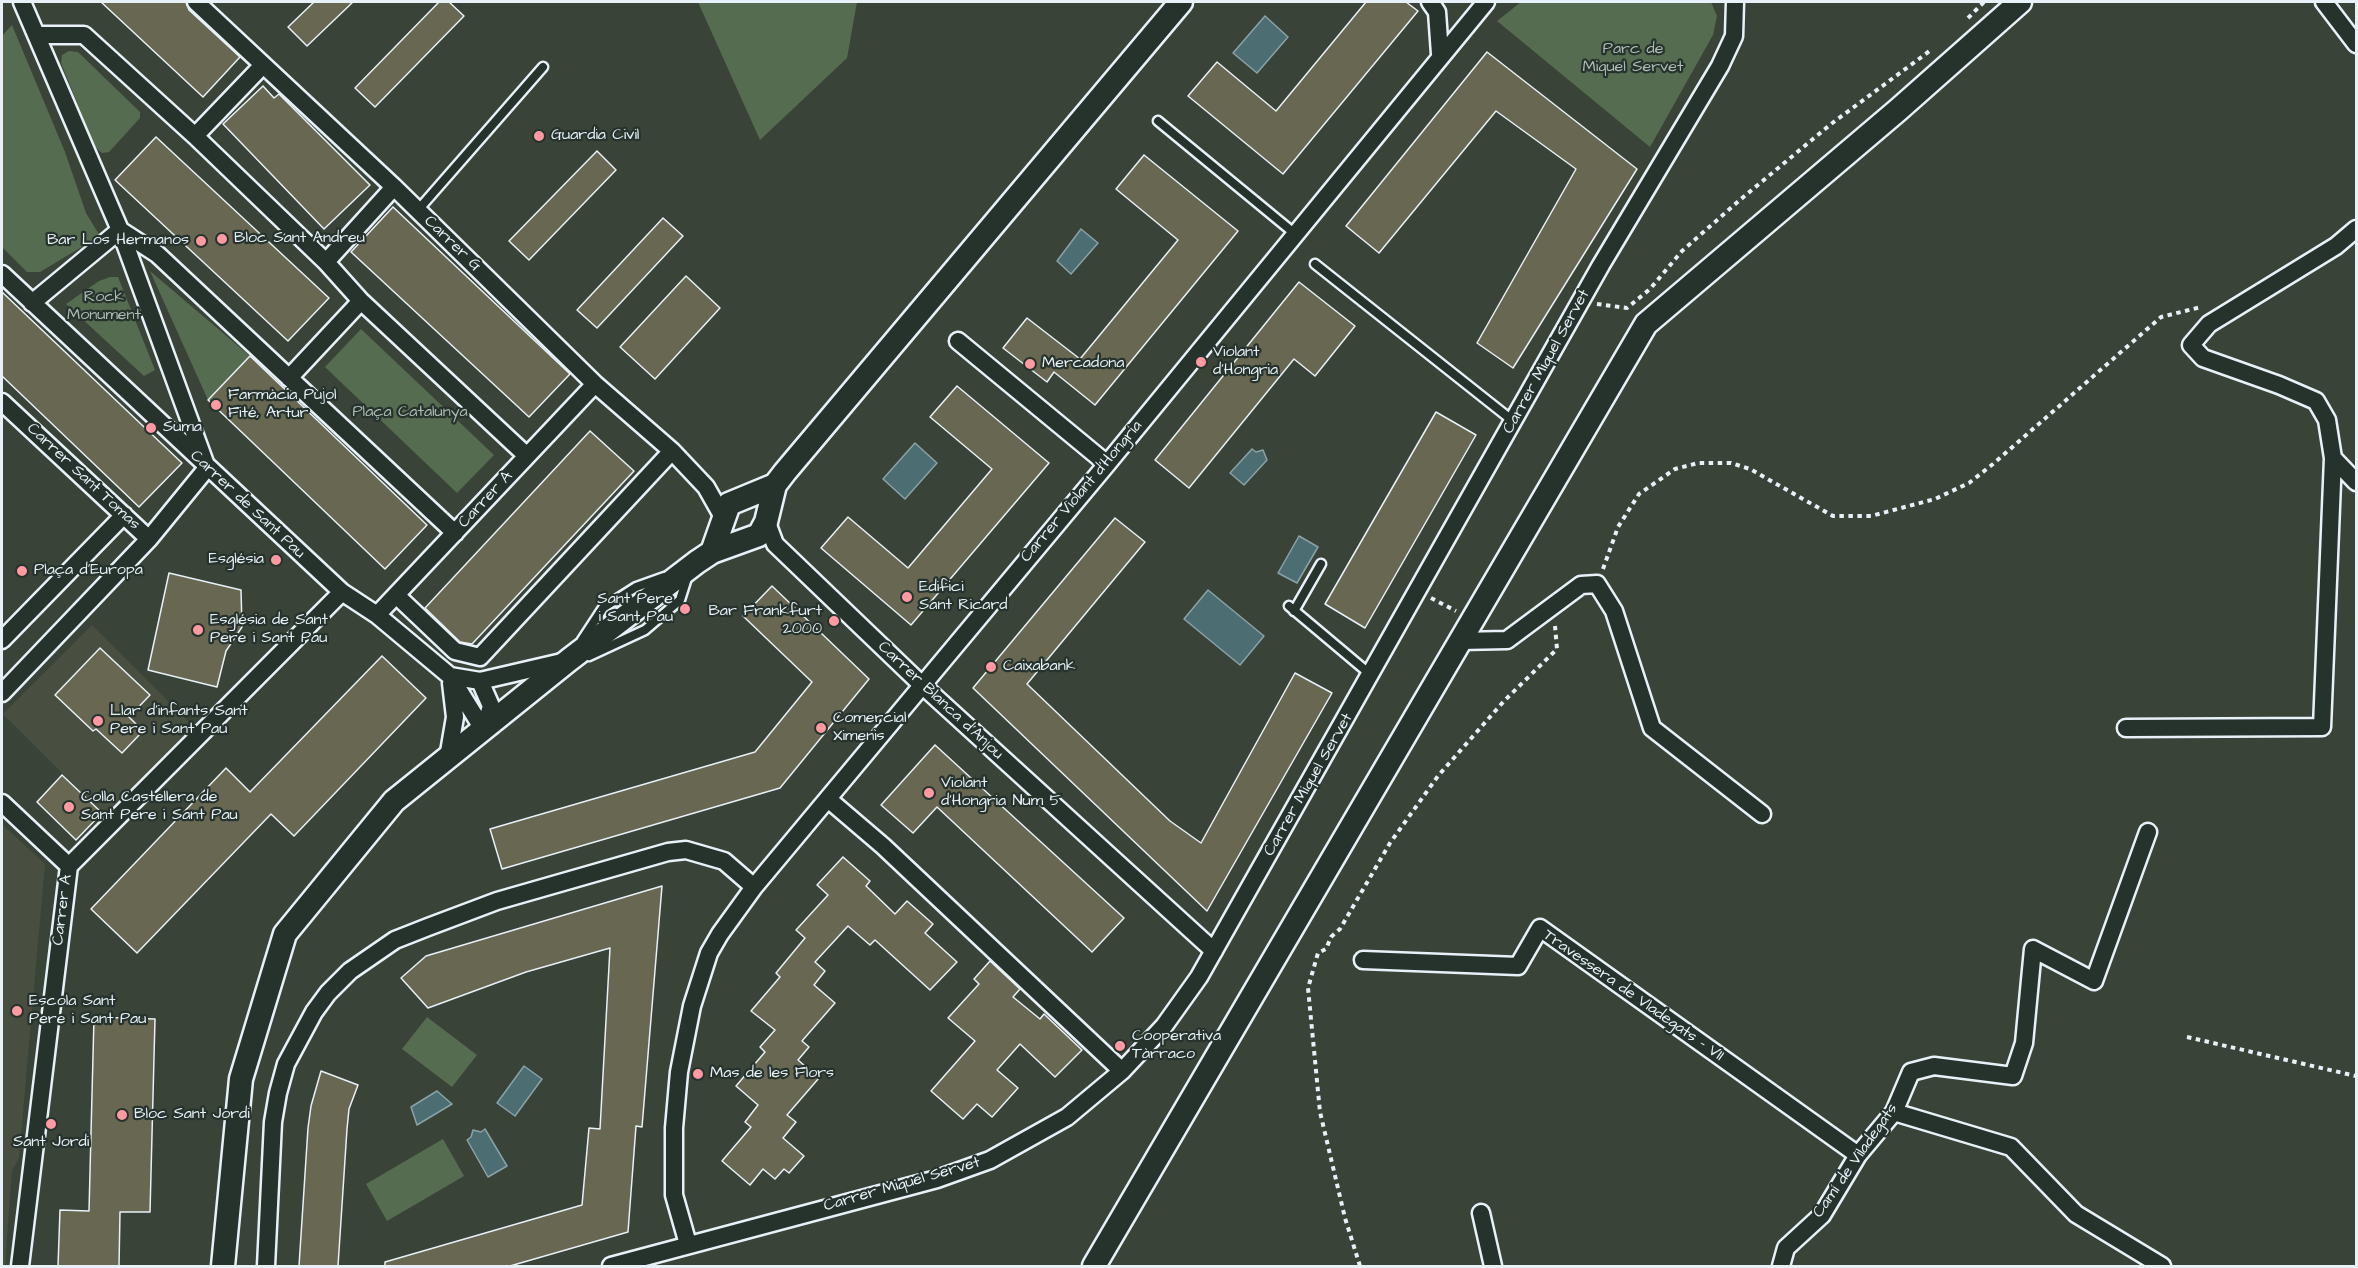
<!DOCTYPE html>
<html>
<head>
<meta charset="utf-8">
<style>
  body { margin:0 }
  #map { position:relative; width:2358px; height:1268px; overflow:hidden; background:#3a4338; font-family:"Architects Daughter",sans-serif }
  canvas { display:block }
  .frame { position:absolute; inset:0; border:3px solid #e8f1f8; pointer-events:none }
</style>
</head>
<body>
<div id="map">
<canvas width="2358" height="1268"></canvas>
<div class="frame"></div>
</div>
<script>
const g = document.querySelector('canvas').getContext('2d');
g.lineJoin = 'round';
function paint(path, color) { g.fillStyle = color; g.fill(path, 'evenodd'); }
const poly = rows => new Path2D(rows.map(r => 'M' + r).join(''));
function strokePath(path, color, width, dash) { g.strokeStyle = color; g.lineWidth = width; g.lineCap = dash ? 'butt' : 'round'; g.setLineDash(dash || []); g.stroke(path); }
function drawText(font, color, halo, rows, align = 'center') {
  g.font = font + ' "Architects Daughter",sans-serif'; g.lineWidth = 4.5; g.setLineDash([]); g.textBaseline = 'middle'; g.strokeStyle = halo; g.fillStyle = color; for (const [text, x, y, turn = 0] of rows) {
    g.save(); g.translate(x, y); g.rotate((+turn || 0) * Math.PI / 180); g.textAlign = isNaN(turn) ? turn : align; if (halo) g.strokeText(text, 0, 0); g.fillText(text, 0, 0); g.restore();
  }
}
paint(poly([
  [92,625,194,727,105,816,3,714],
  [2,824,45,864,19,1158,12,1171,5,1266,2,1266]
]), '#484e40');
paint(poly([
  [698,2,857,2,847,58,760,140],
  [1521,2,1711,2,1717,16,1713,35,1650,147,1497,21],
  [12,25,65,152,86,213,100,236,40,272,27,272,2,247,2,36],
  [69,51,78,52,140,112,140,118,109,152,102,153,95,147,61,63,62,55],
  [150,271,250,356,208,400],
  [110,277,118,277,155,370,144,376,66,304,99,281],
  [361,329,494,455,457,493,325,367],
  [427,1017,477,1055,452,1087,402,1049],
  [443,1139,464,1176,387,1221,366,1184]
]), '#566c50');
const water = poly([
  [1265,16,1288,37,1257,73,1233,53,1265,16],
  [1081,229,1098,243,1071,274,1057,261,1081,229],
  [915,443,937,463,905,499,883,479,915,443],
  [1252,449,1256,452,1263,450,1267,460,1244,485,1230,473,1252,449],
  [1299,536,1318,547,1297,583,1278,573,1299,536],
  [1208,590,1264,636,1240,665,1184,619,1208,590],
  [524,1066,542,1079,515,1116,497,1103,524,1066],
  [437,1091,452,1104,417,1125,411,1107,437,1091],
  [485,1129,507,1166,488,1177,467,1140,471,1137,473,1130,481,1132,485,1129]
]);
paint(water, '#4c6e73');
strokePath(water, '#8aa2a8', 1.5);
const building = poly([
  [101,2,186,2,189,10,240,57,203,97,101,2],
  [314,2,353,2,307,46,288,27,314,2],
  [439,2,449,2,464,16,375,107,355,88,439,2],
  [1366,2,1406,2,1418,11,1283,174,1188,96,1217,62,1276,111,1366,2],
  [1487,52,1637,169,1513,368,1477,343,1576,169,1496,111,1379,253,1346,226,1487,52],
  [263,86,274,98,279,94,370,185,324,229,223,124,263,86],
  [156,137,329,298,288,341,115,180,156,137],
  [597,151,616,170,529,260,509,241,597,151],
  [1144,155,1238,231,1095,405,1054,372,1047,382,1003,348,1027,318,1080,359,1178,240,1116,189,1144,155],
  [393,207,570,374,529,417,351,252,393,207],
  [663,218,683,236,597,328,577,310,663,218],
  [686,276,720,308,655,379,620,347,686,276],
  [1299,282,1355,326,1315,376,1294,359,1189,488,1155,460,1299,282],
  [2,292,182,463,139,507,2,376,2,292],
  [250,356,427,525,385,569,208,400,250,356],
  [957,386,1049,463,911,625,821,548,848,517,908,568,992,469,930,417,957,386],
  [1436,412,1476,435,1365,628,1325,604,1436,412],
  [590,431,634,471,472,644,460,642,425,608,590,431],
  [1115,518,1145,542,1027,684,1170,821,1201,843,1295,673,1332,693,1207,911,973,688,1115,518],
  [169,573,241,590,242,627,226,651,217,687,148,670,169,573],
  [772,586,869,679,780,788,502,869,490,829,755,752,812,682,743,616,772,586],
  [100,648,150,695,129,717,143,731,122,753,96,729,93,731,55,695,100,648],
  [382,656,426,698,294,836,271,814,137,953,91,909,226,768,250,792,382,656],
  [935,745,1124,918,1092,952,937,807,913,833,881,805,935,745],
  [62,775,102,813,76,840,37,802,62,775],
  [843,857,870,881,866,886,895,914,907,901,933,924,925,933,957,962,930,990,875,940,870,945,848,926,815,962,825,971,814,985,835,1003,802,1041,809,1047,798,1060,819,1078,787,1115,796,1122,783,1138,804,1156,789,1173,784,1169,775,1179,763,1169,750,1185,722,1161,751,1127,745,1122,758,1105,736,1086,765,1052,760,1047,775,1030,751,1011,780,977,776,973,805,938,796,930,828,895,817,885,843,857],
  [662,886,642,1127,636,1126,628,1232,510,1266,385,1266,385,1262,582,1205,589,1128,600,1129,610,948,526,972,428,1008,401,978,426,956,662,886],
  [990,961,1020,989,1013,997,1040,1019,1044,1014,1082,1050,1055,1077,1020,1044,997,1070,1018,1088,992,1117,977,1104,963,1119,931,1091,975,1041,948,1018,979,984,974,979,990,961],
  [94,1017,155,1019,150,1212,120,1212,119,1266,58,1266,60,1210,89,1211,94,1017],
  [321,1071,358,1085,349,1109,347,1129,338,1266,299,1266,308,1128,311,1106,321,1071]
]);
paint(building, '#686752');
strokePath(building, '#e8f1f8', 1.5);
const lane = poly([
  [1158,121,1294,233],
  [418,210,543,67],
  [1315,264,1513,421],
  [1289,606,1371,675],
  [1294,611,1321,564],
  [582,640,603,608,636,587,664,577],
  [589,656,645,630,680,600,687,578]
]);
const street = poly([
  [196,2,394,187,595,384,672,451,706,487,723,517],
  [1430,2,1437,12,1440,54],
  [2324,2,2356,44],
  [38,35,84,35,195,136,326,262,361,301,527,456],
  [195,136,263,65],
  [2356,229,2336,246,2209,324,2191,345,2203,358,2279,385,2316,401,2327,420,2333,458,2356,482],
  [326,262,394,187],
  [2,274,342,592,377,615,450,676,478,721,485,727,491,706,480,681],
  [32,303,120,230,157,254,455,533],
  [958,341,1107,464],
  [289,378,361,301],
  [2,402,149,539,207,468,120,230,22,2],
  [766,520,775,544,922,685,1214,951],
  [396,595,455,651,480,657,672,451],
  [377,615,595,384],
  [2,640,124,515],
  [1460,641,1507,640,1581,585,1597,584,1614,611,1652,728,1762,814],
  [450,676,480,681,562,662],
  [2,693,149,539],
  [2126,728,2322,727,2333,458],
  [448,758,455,717,451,683],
  [828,799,883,846,1122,1071],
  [2,803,69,866],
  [1363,960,1518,966,1540,928,1858,1155],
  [1894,1112,2011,1147,2076,1214,2162,1266],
  [1481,1213,1493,1266],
  [688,1244,674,1195,674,1128,679,1072,692,1006,709,953,720,934,754,887,1107,464,1486,2],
  [20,1266,69,866,342,592],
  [266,1266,273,1122,278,1093,286,1064,314,1012,328,993,350,971,395,940,428,927,497,901,668,852,686,850,724,861,754,887],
  [611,1266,937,1179,990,1160,1067,1117,1122,1071,1164,1026,1199,977,1601,265,1720,66,1734,36,1735,2],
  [1781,1266,1786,1248,1822,1215,1858,1155,1894,1112,1911,1072,1934,1066,2013,1076,2024,1043,2033,949,2094,981,2148,832]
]);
const secondary = poly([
  [712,552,729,504,775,485],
  [223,1266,241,1079,285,934,394,801,569,660,697,562,712,552,759,535,766,522,775,485,785,472,1181,2],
  [1094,1266,1646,324,1898,110,2020,2]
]);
strokePath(lane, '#e8f1f8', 13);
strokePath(street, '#e8f1f8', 21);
strokePath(secondary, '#e8f1f8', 27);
strokePath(poly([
  [1968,18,1984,2],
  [1597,304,1627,308,1650,289,1682,251,1741,199,1831,124,1931,50],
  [1603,569,1618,527,1639,494,1675,469,1698,463,1731,463,1750,469,1833,516,1871,516,1935,499,1969,483,1993,464,2161,317,2201,307],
  [1431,598,1456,611],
  [2187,1037,2356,1076],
  [1360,1266,1345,1218,1320,1112,1308,988,1318,953,1326,949,1331,937,1340,929,1390,843,1438,776,1504,701,1557,649,1555,626]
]), '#e8f1f8', 4, [4.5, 4.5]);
strokePath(lane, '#26332d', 8);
strokePath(street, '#26332d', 16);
strokePath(secondary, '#26332d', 22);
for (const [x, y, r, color] of [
  [539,136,6,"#ff9aa2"],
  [222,239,6,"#ff9aa2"],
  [201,241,6,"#ff9aa2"],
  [1201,362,6,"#ff9aa2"],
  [1030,364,6,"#ff9aa2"],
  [216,405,6,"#ff9aa2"],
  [151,428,6,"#ff9aa2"],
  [276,560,6,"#ff9aa2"],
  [22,571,6,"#ff9aa2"],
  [907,597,6,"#ff9aa2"],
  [685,609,6,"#ff9aa2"],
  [834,621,6,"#ff9aa2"],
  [198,630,6,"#ff9aa2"],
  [991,667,6,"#ff9aa2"],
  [98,721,6,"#ff9aa2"],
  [821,728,6,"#ff9aa2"],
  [929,793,6,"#ff9aa2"],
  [69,807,6,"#ff9aa2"],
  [17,1011,6,"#ff9aa2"],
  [1120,1046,6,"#ff9aa2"],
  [698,1074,6,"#ff9aa2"],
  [122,1115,6,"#ff9aa2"],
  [51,1124,6,"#ff9aa2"]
]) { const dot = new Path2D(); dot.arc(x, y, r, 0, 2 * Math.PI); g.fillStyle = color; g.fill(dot); strokePath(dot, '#26332d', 2); }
drawText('16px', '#aebcb5', '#26332d', [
  ["Parc de",1633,50],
  ["Miquel Servet",1633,68],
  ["Rock",104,298],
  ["Monument",104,316],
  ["Plaça Catalunya",410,413]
]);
drawText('16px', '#e8f1f8', '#26332d', [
  ["Guardia Civil",551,136],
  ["Bloc Sant Andreu",234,239],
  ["Bar Los Hermanos",189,241,"right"],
  ["Violant",1213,353],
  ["d'Hongria",1213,371],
  ["Mercadona",1042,364],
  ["Farmàcia Pujol",228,396],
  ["Fité, Artur",228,414],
  ["Suma",163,428],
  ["Església",264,560,"right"],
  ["Plaça d'Europa",34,571],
  ["Edifici",919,588],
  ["Sant Ricard",919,606],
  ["Sant Pere",673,600,"right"],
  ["i Sant Pau",673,618,"right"],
  ["Bar Frankfurt",822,612,"right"],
  ["2000",822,630,"right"],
  ["Església de Sant",210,621],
  ["Pere i Sant Pau",210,639],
  ["Caixabank",1003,667],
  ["Llar d'infants Sant",110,712],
  ["Pere i Sant Pau",110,730],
  ["Comercial",833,719],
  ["Ximenis",833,737],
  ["Violant",941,784],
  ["d'Hongria Num 5",941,802],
  ["Colla Castellera de",81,798],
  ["Sant Pere i Sant Pau",81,816],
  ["Escola Sant",29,1002],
  ["Pere i Sant Pau",29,1020],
  ["Cooperativa",1132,1037],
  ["Tàrraco",1132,1055],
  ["Mas de les Flors",710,1074],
  ["Bloc Sant Jordi",134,1115],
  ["Sant Jordi",51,1143,"center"]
], 'left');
drawText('16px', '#e8f1f8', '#26332d', [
  ["Carrer G",452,244,44],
  ["Carrer Miquel Servet",1547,362,-61],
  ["Carrer Sant Tomas",83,477,43],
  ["Carrer Violant d'Hongria",1082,492,-50],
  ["Carrer A",486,500,-47],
  ["Carrer de Sant Pau",247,505,43],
  ["Carrer Blanca d'Anjou",940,701,43],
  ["Carrer Miquel Servet",1309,785,-60],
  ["Carrer A",63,910,-83],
  ["Travessera de Vladegats - VII",1633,996,35],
  ["Camí de Viladegats",1856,1161,-55],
  ["Carrer Miquel Servet",902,1185,-16]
]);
</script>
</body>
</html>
